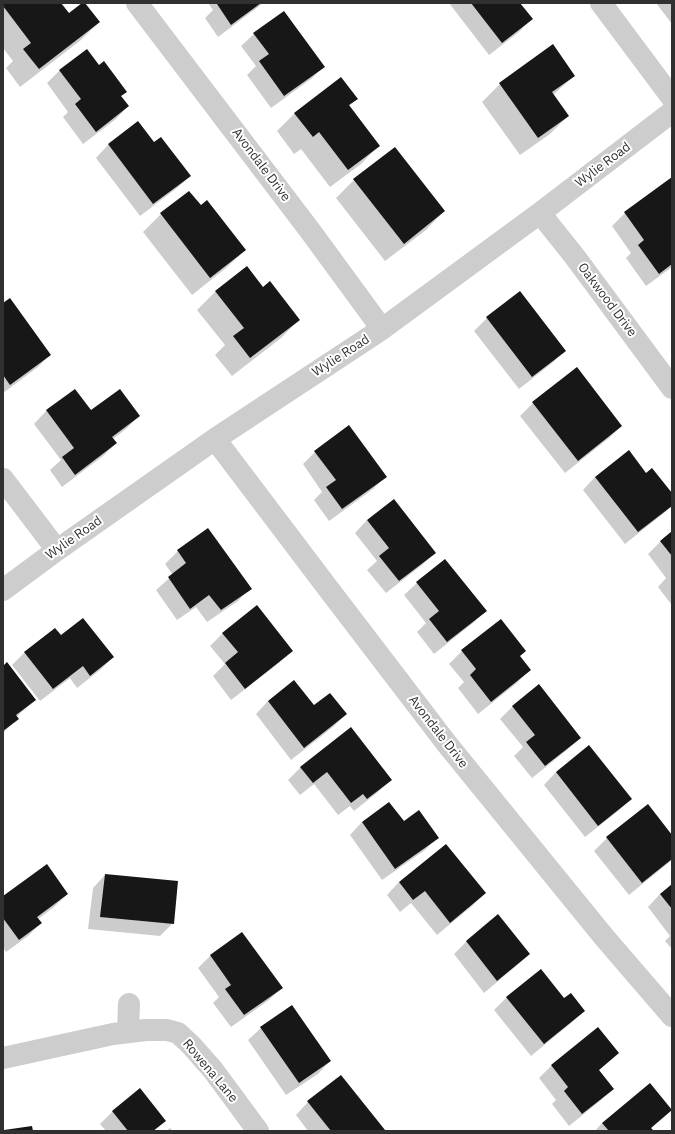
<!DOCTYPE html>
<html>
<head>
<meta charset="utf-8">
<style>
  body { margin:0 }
  #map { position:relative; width:675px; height:1134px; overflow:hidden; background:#fff; font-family:"IBM Plex Sans",sans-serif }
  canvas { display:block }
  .frame { position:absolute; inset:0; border:4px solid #303030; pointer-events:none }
</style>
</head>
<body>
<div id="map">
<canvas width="675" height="1134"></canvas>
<div class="frame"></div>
</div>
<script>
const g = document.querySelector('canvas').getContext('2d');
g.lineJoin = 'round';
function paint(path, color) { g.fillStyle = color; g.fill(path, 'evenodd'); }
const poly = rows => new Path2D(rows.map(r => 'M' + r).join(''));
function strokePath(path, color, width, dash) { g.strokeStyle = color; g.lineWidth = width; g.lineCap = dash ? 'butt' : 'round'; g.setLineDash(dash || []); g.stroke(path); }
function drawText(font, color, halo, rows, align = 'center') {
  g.font = font + ' "IBM Plex Sans",sans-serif'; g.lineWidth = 4; g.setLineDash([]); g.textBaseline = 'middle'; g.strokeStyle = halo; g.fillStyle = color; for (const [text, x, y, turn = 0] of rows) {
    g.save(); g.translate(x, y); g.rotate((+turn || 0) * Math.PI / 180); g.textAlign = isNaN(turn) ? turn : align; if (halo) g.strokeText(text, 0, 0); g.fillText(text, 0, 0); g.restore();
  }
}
paint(poly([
  [3,3,60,3,68,15,84,3,99,22,81,40,20,87,6,68,13,61,3,48],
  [208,3,263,3,258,7,218,37,205,18,213,10],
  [449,3,519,3,531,19,519,32,489,55],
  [656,3,672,3,672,24],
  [254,34,323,67,311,79,271,108,247,75,256,66,241,46],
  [87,50,99,66,125,92,121,96,128,106,116,119,83,144,63,117,68,112,47,83,59,71],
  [574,76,553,95,568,116,550,134,520,155,482,102,500,84],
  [356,99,349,106,379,145,361,164,330,187,301,149,294,154,277,131,295,113],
  [138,122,154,143,190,176,177,188,140,216,96,158,108,145],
  [672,179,672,267,646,286,626,258,631,253,612,226,625,213],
  [354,180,444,211,426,230,385,261,336,198],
  [201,207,245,250,226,268,192,295,143,232,161,214],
  [246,267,263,288,299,320,281,338,232,376,215,355,225,345,197,310,215,292],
  [3,305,50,354,38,367,3,393],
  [487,318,565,351,552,363,519,389,474,331],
  [577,368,621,426,609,438,565,473,520,416,533,403],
  [75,390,91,412,139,416,126,429,113,439,116,443,103,456,62,487,50,470,61,460,34,424,46,411],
  [315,452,385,477,373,489,329,521,314,500,322,492,303,464],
  [646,474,672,495,672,505,664,513,625,544,583,490,595,477],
  [367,520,434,553,422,565,386,593,367,570,377,561,355,533],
  [208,529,250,588,238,601,207,622,196,607,177,620,156,590,173,575,165,564,178,551],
  [672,533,672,603,671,604,658,587,666,578,648,554,661,541],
  [417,583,485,611,473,623,434,654,417,632,426,623,404,595],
  [500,620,519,656,529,670,517,683,478,714,458,688,464,682,449,664,462,651],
  [55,629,60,637,113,657,100,670,77,688,70,678,40,701,12,665,24,653],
  [223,633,291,651,279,663,231,700,213,676,225,664,210,646],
  [3,667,35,700,16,717,17,719,3,733],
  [294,681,314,707,346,714,333,727,291,760,256,714,268,701],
  [513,706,580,737,567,750,532,778,514,756,523,747,500,719],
  [589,747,631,799,618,811,585,837,544,785,556,772],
  [301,767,391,780,378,792,354,811,350,806,338,815,314,784,300,795,288,780],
  [648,806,672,836,672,860,629,895,594,851,607,838],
  [362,822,403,822,437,838,425,850,382,880,350,835],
  [105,875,173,923,160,936,88,929,93,888],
  [399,882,485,893,472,906,437,935,411,903,400,912,387,895],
  [672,885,672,949,665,941,670,936,648,907,660,894],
  [67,894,54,907,38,919,41,923,28,936,6,952,3,947,3,897],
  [498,916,529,954,516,966,484,993,454,954,466,942],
  [241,933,281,988,269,1000,231,1027,213,1003,219,997,198,968,210,956],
  [506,998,564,1000,583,1011,571,1023,531,1056,494,1010],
  [261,1028,330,1061,318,1074,286,1095,248,1040],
  [598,1028,618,1053,598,1071,612,1089,600,1101,569,1126,552,1104,556,1100,539,1078,551,1066],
  [308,1102,383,1131,308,1131,296,1115],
  [670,1110,650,1129,652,1131,595,1131,602,1123],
  [113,1111,164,1121,154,1131,106,1131,100,1124],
  [170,1128,173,1131,166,1131]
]), '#0003');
paint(poly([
  [3,3,61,3,69,13,82,3,85,3,100,22,39,69,23,49,31,43,3,6],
  [219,3,261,3,231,25,217,4],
  [471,3,520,3,533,19,502,43],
  [284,11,325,67,284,96,259,61,269,54,253,33],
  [553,44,575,76,552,92,569,116,538,138,499,83],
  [87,49,99,65,104,61,127,92,121,96,129,106,96,132,75,104,81,99,59,70],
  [341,77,358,99,349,105,380,146,348,170,319,132,313,137,294,113],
  [138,121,154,142,161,137,191,176,153,204,108,144],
  [395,147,445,211,404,244,353,179],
  [672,177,672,264,659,274,638,245,644,240,624,212],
  [189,191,201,205,207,200,246,250,210,278,160,213],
  [247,266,263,287,270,281,300,320,250,358,233,336,244,328,215,291],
  [520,291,566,351,532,377,486,317],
  [10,298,51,355,10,385,3,375,3,303],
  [577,367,622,426,578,461,532,402],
  [75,389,91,410,120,389,140,416,112,437,117,443,75,475,62,457,74,448,46,410],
  [349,425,387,477,342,509,326,487,336,480,314,451],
  [629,450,646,473,652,468,672,493,672,506,638,532,595,477],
  [394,499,436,553,399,581,379,556,389,548,367,520],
  [208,528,252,589,221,610,209,595,190,609,168,577,186,563,177,550],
  [672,531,672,556,660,541],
  [445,559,487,611,447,642,429,619,439,611,416,582],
  [257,605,293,651,245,689,225,663,238,652,222,633],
  [83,618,114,657,90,676,83,666,53,689,24,652,55,628,61,635],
  [501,619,526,651,520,656,531,670,491,702,470,675,476,669,461,650],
  [7,662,36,700,16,715,19,719,3,731,3,666],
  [294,680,314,705,330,693,347,714,304,748,268,701],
  [539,684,581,738,545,766,526,742,535,735,512,706],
  [351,727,392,780,367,799,363,794,351,803,327,772,313,783,300,767],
  [589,745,632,799,598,826,556,772],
  [389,802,404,821,419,810,439,838,395,869,362,822],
  [648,804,672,835,672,859,642,883,606,837],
  [446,844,486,893,450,923,425,891,413,900,399,882],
  [47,864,68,894,37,917,42,923,19,940,3,918,3,896],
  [105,874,178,881,174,924,100,917],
  [672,884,672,909,660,894],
  [498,914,530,954,497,981,466,941],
  [242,932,283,988,244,1015,225,989,231,985,210,955],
  [541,969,564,998,571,993,585,1011,544,1044,506,997],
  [292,1005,331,1061,299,1083,260,1027],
  [598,1027,619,1053,599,1070,614,1089,582,1114,564,1091,568,1087,551,1065],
  [341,1075,385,1130,384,1131,331,1131,307,1101],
  [650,1083,672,1110,651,1128,654,1131,609,1131,602,1123],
  [140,1088,166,1121,153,1131,128,1131,112,1111],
  [32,1126,33,1131,4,1131,4,1130]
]), '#171717');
strokePath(poly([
  [137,3,311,232,382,329],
  [601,3,672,98],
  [540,213,575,257,672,388],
  [215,439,327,587,447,744,604,937,672,1016],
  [3,479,57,550],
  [3,590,57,550,215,439,382,329,540,213,672,112],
  [128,1032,129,1004],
  [3,1058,113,1034,146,1030,167,1030,178,1033,191,1045,213,1070,258,1131]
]), '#cdcdcd', 22);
drawText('13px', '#303030', '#fff', [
  ["Avondale Drive",261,165,53],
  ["Wylie Road",603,165,-37],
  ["Oakwood Drive",607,300,53],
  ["Wylie Road",341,356,-33],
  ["Wylie Road",74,538,-35],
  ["Avondale Drive",438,732,52],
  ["Rowena Lane",210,1071,50]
]);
</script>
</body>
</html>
